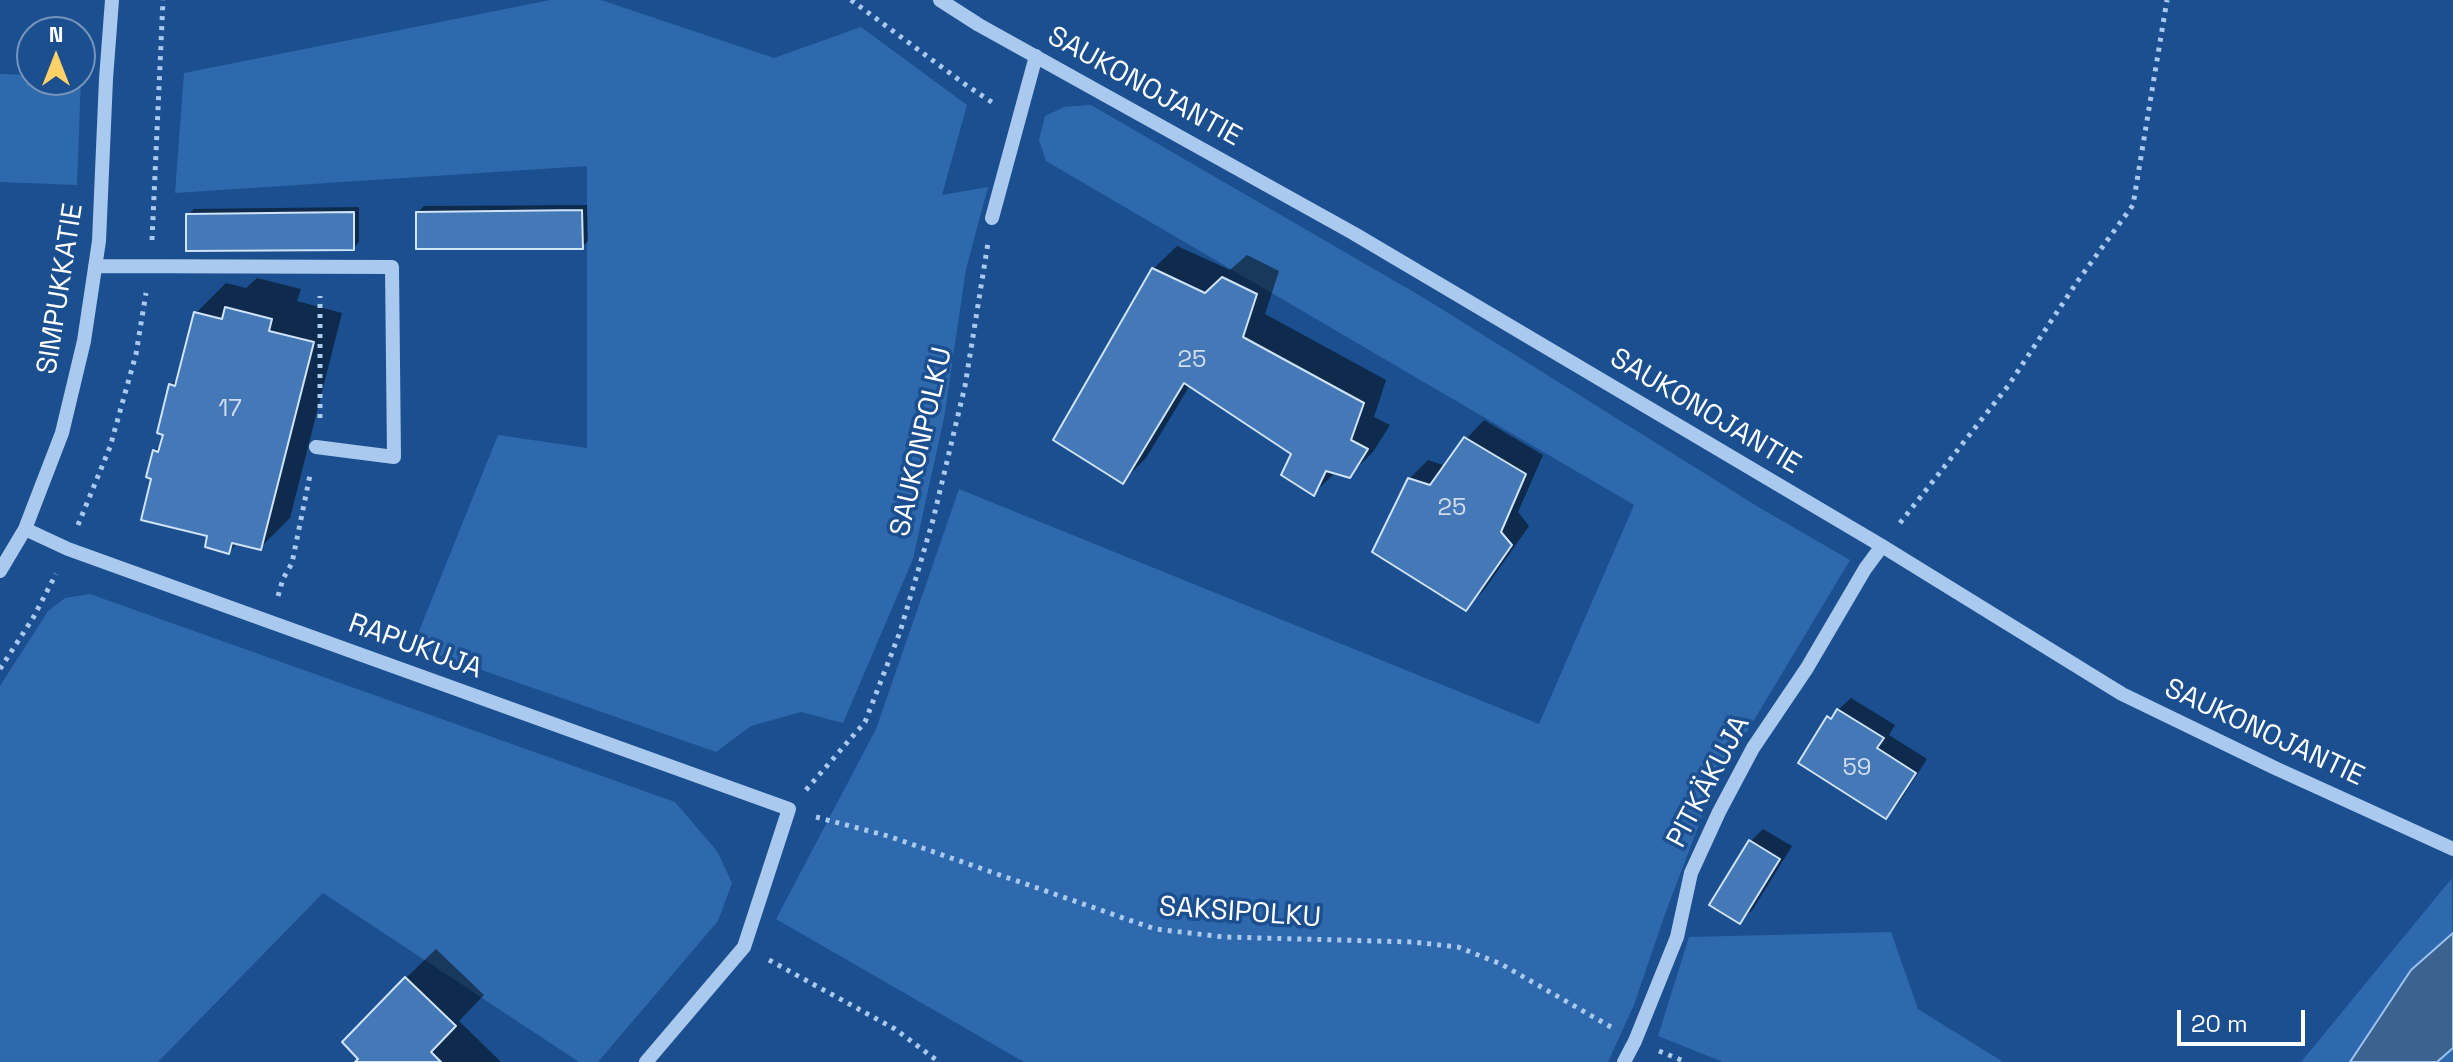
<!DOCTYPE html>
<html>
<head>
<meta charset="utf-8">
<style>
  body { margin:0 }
  #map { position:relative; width:2453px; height:1062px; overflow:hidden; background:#1b4f8f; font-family:"Space Grotesk",sans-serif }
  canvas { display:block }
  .north { position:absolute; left:16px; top:16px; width:80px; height:80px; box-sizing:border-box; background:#1b4f8f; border:2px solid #7695bc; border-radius:50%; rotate:0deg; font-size:22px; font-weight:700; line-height:32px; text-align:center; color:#fff }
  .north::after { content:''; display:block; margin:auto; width:28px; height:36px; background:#ffd166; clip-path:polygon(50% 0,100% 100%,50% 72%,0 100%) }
  .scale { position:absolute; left:2177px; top:1010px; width:128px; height:36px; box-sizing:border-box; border:4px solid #fff; border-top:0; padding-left:10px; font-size:24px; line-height:28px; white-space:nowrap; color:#fff; -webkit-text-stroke:6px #1b4f8f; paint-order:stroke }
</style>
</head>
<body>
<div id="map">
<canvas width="2453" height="1062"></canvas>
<div class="north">N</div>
<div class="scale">20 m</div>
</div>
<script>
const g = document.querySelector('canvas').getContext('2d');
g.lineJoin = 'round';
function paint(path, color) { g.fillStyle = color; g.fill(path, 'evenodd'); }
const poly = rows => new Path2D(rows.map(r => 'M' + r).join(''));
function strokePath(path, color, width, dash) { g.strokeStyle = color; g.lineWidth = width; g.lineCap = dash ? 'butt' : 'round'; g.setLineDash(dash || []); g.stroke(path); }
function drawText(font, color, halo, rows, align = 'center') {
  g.font = font + ' "Space Grotesk",sans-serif'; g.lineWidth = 7; g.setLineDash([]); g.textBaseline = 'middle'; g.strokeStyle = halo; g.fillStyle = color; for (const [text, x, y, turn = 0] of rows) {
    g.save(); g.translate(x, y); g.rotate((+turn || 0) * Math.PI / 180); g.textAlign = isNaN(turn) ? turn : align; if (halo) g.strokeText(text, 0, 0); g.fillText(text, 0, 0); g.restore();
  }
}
paint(poly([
  [550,0,601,0,774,58,861,27,967,105,942,195,988,187,966,269,944,418,913,559,843,723,801,712,751,726,716,752,413,646,498,435,587,448,587,166,175,193,184,73],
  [0,74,32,75,32,80,80,80,81,77,77,185,0,182],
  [1091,105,1424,298,1760,508,1850,560,1712,790,1665,914,1634,1005,1608,1062,1024,1062,776,919,876,729,959,489,1539,724,1634,505,1046,161,1039,140,1045,116,1064,107],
  [90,594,675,802,717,851,732,883,718,921,598,1062,579,1062,323,893,158,1062,0,1062,0,686,48,611,65,598],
  [2452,878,2453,1062,2301,1062],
  [1891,932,1918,1009,2003,1062,1723,1062,1658,1036,1689,937]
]), '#2e69ad');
const water = poly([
  [2453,933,2453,1048,2437,1062,2350,1062,2411,970,2453,933]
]);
paint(water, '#3c6290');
strokePath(water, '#9cc4f0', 2);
paint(poly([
  [587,205,588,241,582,247,418,212,424,206],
  [359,207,359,242,353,248,188,215,194,209],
  [1177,246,1230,270,1247,255,1279,271,1265,314,1386,380,1374,417,1390,425,1373,452,1349,476,1336,472,1313,494,1293,454,1190,385,1146,458,1123,481,1153,269],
  [257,278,301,289,297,301,342,313,290,518,260,548,238,542,229,552,154,478,154,451,163,443,171,385,180,376,196,313,226,283,246,288],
  [1484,420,1543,455,1518,512,1529,526,1484,590,1465,609,1409,479,1428,460,1446,466,1466,439],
  [1851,698,1895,725,1889,735,1927,759,1898,804,1886,817,1829,718],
  [1763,829,1792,846,1753,909,1740,922,1751,841],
  [436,949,484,995,459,1021,501,1062,358,1062,406,978]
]), '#0007');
const building = poly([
  [582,210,583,249,416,249,416,212,582,210],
  [354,212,354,250,186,251,186,214,354,212],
  [1152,268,1205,293,1222,277,1257,294,1243,337,1364,403,1351,440,1368,449,1350,478,1326,471,1314,496,1281,475,1291,454,1184,383,1123,484,1053,440,1152,268],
  [225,307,272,319,269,331,314,342,261,550,232,543,229,554,205,547,207,536,141,520,151,479,146,477,153,450,158,452,163,435,157,433,169,384,175,386,194,312,222,319,225,307],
  [1464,437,1526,474,1501,532,1512,545,1466,611,1372,552,1408,478,1430,485,1464,437],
  [1837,709,1884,738,1877,748,1916,773,1886,819,1798,763,1827,716,1831,719,1837,709],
  [1749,840,1780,859,1740,924,1709,905,1749,840],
  [405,977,456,1026,431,1052,441,1062,355,1062,358,1059,342,1042,405,977]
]);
paint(building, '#4478b7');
strokePath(building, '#cfe3fa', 2);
strokePath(poly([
  [851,0,966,85,993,103],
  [152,240,163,0],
  [320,418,320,296],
  [1900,523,2008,386,2077,282,2133,205,2167,0],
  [78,525,110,447,136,354,146,293],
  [278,596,283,579,292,563,310,475],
  [0,669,33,618,56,574],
  [806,790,865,722,900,632,933,520,965,386,988,243],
  [816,817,888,836,1155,929,1224,937,1413,942,1458,947,1501,964,1611,1027],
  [769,960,895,1029,939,1062],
  [1659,1051,1686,1062]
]), '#a9c9ee', 5, [4, 6]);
strokePath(poly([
  [940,0,979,25,1353,233,1882,546,2122,694,2275,768,2453,849],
  [992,218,1036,56],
  [95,266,392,267,394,457,316,447],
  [25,529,68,549,789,809,744,947,646,1062],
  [0,571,25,529,62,433,84,341,99,241,106,79,112,0],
  [1624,1062,1635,1041,1677,937,1691,873,1719,812,1753,748,1807,668,1865,569,1882,546]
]), '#a9c9ee', 14);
drawText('24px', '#d0dded', null, [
  ["25",1192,360],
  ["17",230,409],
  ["25",1452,508],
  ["59",1857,768]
]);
drawText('28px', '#fff', '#1b4f8f', [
  ["SAUKONOJANTIE",1144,87,29],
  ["SIMPUKKATIE",61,289,-81],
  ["SAUKONOJANTIE",1705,412,31],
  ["SAUKONPOLKU",922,442,-77],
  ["RAPUKUJA",415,647,20],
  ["SAUKONOJANTIE",2264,733,25],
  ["PITKÄKUJA",1709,782,-62],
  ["SAKSIPOLKU",1240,913,4]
]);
</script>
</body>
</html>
